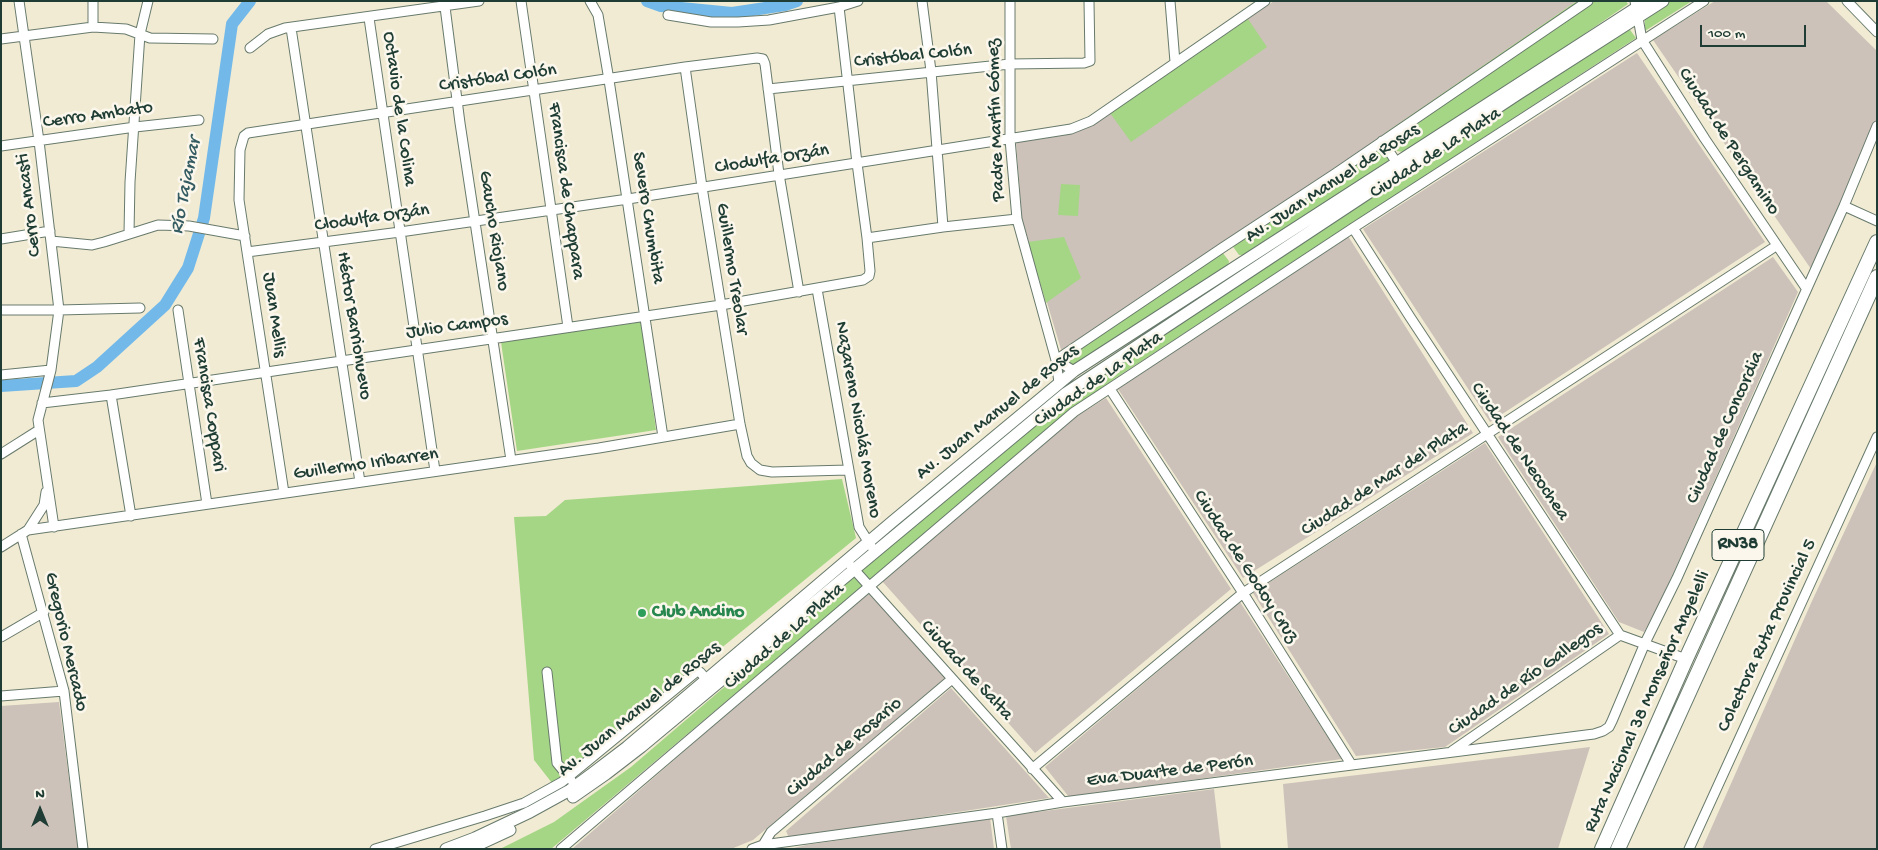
<!DOCTYPE html>
<html>
<head>
<meta charset="utf-8">
<style>
  body { margin:0 }
  #map { position:relative; width:1878px; height:850px; overflow:hidden; background:#f1ebd3; font-family:"Gochi Hand",sans-serif }
  canvas { display:block }
  .frame { position:absolute; inset:0; border:2px solid #1f3d34; pointer-events:none }
  .north { position:absolute; left:15px; top:785px; width:50px; height:50px; -webkit-text-stroke:4px #fbf7ec; paint-order:stroke; rotate:0deg; font-size:14px; font-weight:700; line-height:20px; text-align:center; color:#1f3d34 }
  .north::after { content:''; display:block; margin:auto; width:18px; height:22px; background:#1f3d34; clip-path:polygon(50% 0,100% 100%,50% 72%,0 100%) }
  .scale { position:absolute; left:1700px; top:25px; width:106px; height:22px; box-sizing:border-box; border:2px solid #1f3d34; border-top:0; padding-left:6px; font-size:15px; line-height:18px; white-space:nowrap; color:#1f3d34; -webkit-text-stroke:4px #fbf7ec; paint-order:stroke }
</style>
</head>
<body>
<div id="map">
<canvas width="1878" height="850"></canvas>
<div class="frame"></div>
<div class="north">N</div>
<div class="scale">100 m</div>
</div>
<script>
const g = document.querySelector('canvas').getContext('2d');
g.lineJoin = 'round';
function paint(path, color) { g.fillStyle = color; g.fill(path, 'evenodd'); }
const poly = rows => new Path2D(rows.map(r => 'M' + r).join(''));
function strokePath(path, color, width, dash) { g.strokeStyle = color; g.lineWidth = width; g.lineCap = dash ? 'butt' : 'round'; g.setLineDash(dash || []); g.stroke(path); }
function drawText(font, color, halo, rows, align = 'center') {
  g.font = font + ' "Gochi Hand",sans-serif'; g.lineWidth = 5; g.setLineDash([]); g.textBaseline = 'middle'; g.strokeStyle = halo; g.fillStyle = color; for (const [text, x, y, turn = 0] of rows) {
    g.save(); g.translate(x, y); g.rotate((+turn || 0) * Math.PI / 180); g.textAlign = isNaN(turn) ? turn : align; if (halo) g.strokeText(text, 0, 0); g.fillText(text, 0, 0); g.restore();
  }
}
paint(poly([
  [1274,1,1577,1,1063,356,1022,219,1016,142,1072,133,1092,125],
  [1715,1,1826,1,1877,51,1877,119,1811,269,1653,40],
  [1637,53,1765,242,1490,422,1363,229],
  [1348,236,1473,433,1243,578,1118,389],
  [1773,257,1798,292,1660,603,1644,632,1619,622,1498,437],
  [1106,398,1231,589,1035,753,882,581,1074,418],
  [1485,443,1609,634,1445,747,1356,756,1253,593],
  [1877,462,1877,849,1702,849,1812,601],
  [867,592,945,678,753,840,731,849,572,849],
  [1240,602,1342,759,1069,797,1045,767],
  [951,688,1049,798,789,838,786,831],
  [59,702,78,849,1,849,1,706],
  [1590,747,1558,849,1288,849,1283,784],
  [1214,789,1221,849,1011,849,1006,816],
  [990,818,994,849,790,849,806,845]
]), '#ccc2b9');
paint(poly([
  [1577,1,1626,1,1628,4,1542,63,1403,152,1397,151,1385,133],
  [1668,1,1692,1,1645,31,1645,16],
  [1248,19,1267,47,1131,142,1110,113],
  [1628,27,1636,38,1114,379,1072,410,870,580,860,569,1077,390],
  [1376,140,1388,157,1388,162,1248,255,1239,255,1229,241],
  [1061,184,1080,185,1078,216,1058,215],
  [1064,237,1081,278,1046,303,1028,242],
  [1219,248,1229,261,1228,266,1074,368,1067,365,1063,356],
  [641,322,656,430,517,451,501,342],
  [842,479,856,538,572,770,552,783,534,760,514,517,546,516,565,500],
  [855,575,864,585,551,849,500,849,554,822,631,767]
]), '#a5d685');
strokePath(poly([
  [647,1,661,6,732,13,785,5,797,1],
  [1,386,76,381,97,367,165,305,188,268,204,218,232,24,250,1]
]), '#72b9ea', 12);
const minor = poly([
  [19,1,39,141,59,310,51,370,38,420,54,527],
  [521,1,568,327],
  [590,1,598,15,609,80,663,437],
  [922,1,931,71,943,227],
  [1010,1,1010,139,1017,219,1056,360,1074,371],
  [1170,1,1175,62],
  [1635,1,1642,40,1705,139,1806,288],
  [1847,1,1877,32],
  [445,7,460,123,511,460],
  [668,15,711,22,738,22,769,20,839,7,858,1],
  [369,18,435,471],
  [93,27,93,1],
  [291,28,360,482],
  [1,39,93,27,126,29,150,38,213,39],
  [250,48,268,34,285,28,479,1],
  [685,67,702,187,740,424,747,456,751,463,760,470,772,472,848,470],
  [768,89,1010,64,1084,63,1090,61,1089,1],
  [1382,141,1397,163],
  [1,146,135,127,199,120],
  [1844,206,1877,221],
  [1353,228,1410,317,1620,635,1686,659],
  [129,233,130,182,140,34,148,1],
  [867,238,943,227,1017,219],
  [1,239,50,231],
  [51,241,92,245,104,242,158,225,189,226,245,236],
  [247,252,400,232,628,199,1071,129,1091,121,1265,1],
  [817,289,859,527,871,546],
  [1,310,59,310,140,308],
  [178,310,207,504],
  [1,375,51,370],
  [1059,383,1056,360,1222,248,1336,173,1588,1],
  [1110,389,1243,593,1351,764],
  [111,395,131,516],
  [42,403,111,395,721,305,863,280,869,276,870,271,867,238,857,163,839,7],
  [1,454,39,430],
  [284,493,239,200,240,150,244,136,248,133,685,67,757,58,763,59,765,64,779,174,799,292],
  [28,530,44,505,46,492],
  [21,534,64,691,83,849],
  [1,547,28,530,599,448,740,424],
  [851,566,1063,802],
  [1,637,44,612],
  [547,672,557,763,571,780],
  [1,696,64,691],
  [1452,751,1620,635],
  [1032,769,1243,593,1776,246],
  [997,813,1002,849],
  [763,845,771,832,952,679],
  [375,849,485,816,524,803,562,782,696,672,700,672,707,680],
  [561,849,1074,412,1353,228,1704,1],
  [752,849,763,845,997,813,1063,802,1594,734,1603,731,1609,727,1612,721,1645,643,1677,578,1844,206,1877,126],
  [1689,849,1877,437]
]);
const major = poly([
  [573,797,606,774,641,747,1066,393,1518,94,1663,1],
  [446,849,475,838,530,812,570,790,593,773,627,747,892,522,1074,371,1647,1],
  [469,849,510,830]
]);
const highway = poly([
  [1602,849,1686,659,1877,242],
  [1618,849,1877,277]
]);
strokePath(minor, '#687a6c', 11);
strokePath(major, '#687a6c', 13);
strokePath(highway, '#687a6c', 16);
strokePath(minor, '#fff', 9);
strokePath(major, '#fff', 11);
strokePath(highway, '#fff', 14);
for (const [x, y, r, color] of [
  [642,613,5,"#2e9e5b"]
]) { const dot = new Path2D(); dot.arc(x, y, r, 0, 2 * Math.PI); g.fillStyle = color; g.fill(dot); strokePath(dot, '#fbf7ec', 2); }
for (const [x, y, w] of [
  [1738,545,52]
]) { const box = new Path2D(); box.roundRect(x - w / 2, y - 15.5, w, 31, 4); g.fillStyle = '#fbf7ec'; g.fill(box); strokePath(box, '#1f3d34', 1); }
drawText('bold 18px', '#1f3d34', null, [
  ["RN38",1738,545]
]);
drawText('19px', '#1f3d34', '#fbf7ec', [
  ["Cristóbal Colón",913,57,-6],
  ["Cristóbal Colón",498,79,-8],
  ["Octavio de la Colina",398,109,82],
  ["Cerro Ambato",98,116,-8],
  ["Padre Martín Gómez",997,120,-92],
  ["Ciudad de Pergamino",1728,142,57],
  ["Ciudad de La Plata",1436,154,-33],
  ["Clodulfa Orzán",772,160,-9],
  ["Av. Juan Manuel de Rosas",1333,184,-33],
  ["Francisca de Chappara",565,191,82],
  ["Cerro Ancasti",30,205,-97],
  ["Severo Chumbita",647,218,81],
  ["Clodulfa Orzán",372,219,-8],
  ["Gaucho Riojano",493,231,81],
  ["Guillermo Treolar",731,269,81],
  ["Juan Mellis",273,315,82],
  ["Héctor Barrionuevo",353,326,81],
  ["Julio Campos",457,327,-8],
  ["Ciudad de La Plata",1099,380,-35],
  ["Francisca Coppari",208,405,81],
  ["Av. Juan Manuel de Rosas",998,413,-39],
  ["Nazareno Nicolás Moreno",857,420,80],
  ["Ciudad de Concordia",1726,428,-66],
  ["Ciudad de Necochea",1519,452,56],
  ["Guillermo Iribarren",366,465,-8],
  ["Ciudad de Mar del Plata",1385,480,-33],
  ["Ciudad de Godoy Cruz",1245,567,57],
  ["Colectora Ruta Provincial 5",1768,636,-65],
  ["Ciudad de La Plata",785,637,-41],
  ["Gregorio Mercado",65,642,77],
  ["Ciudad de Salta",966,671,48],
  ["Ciudad de Río Gallegos",1526,680,-35],
  ["Ruta Nacional 38 Monseñor Angelelli",1648,702,-66],
  ["Av. Juan Manuel de Rosas",640,710,-39],
  ["Ciudad de Rosario",845,748,-40],
  ["Eva Duarte de Perón",1170,772,-7]
]);
drawText('bold 19px', '#27864d', '#fbf7ec', [
  ["Club Andino",652,613]
], 'left');
drawText('italic 20px', '#345c62', '#fbf7ec', [
  ["Río Tajamar",187,186,-79]
]);
</script>
</body>
</html>
